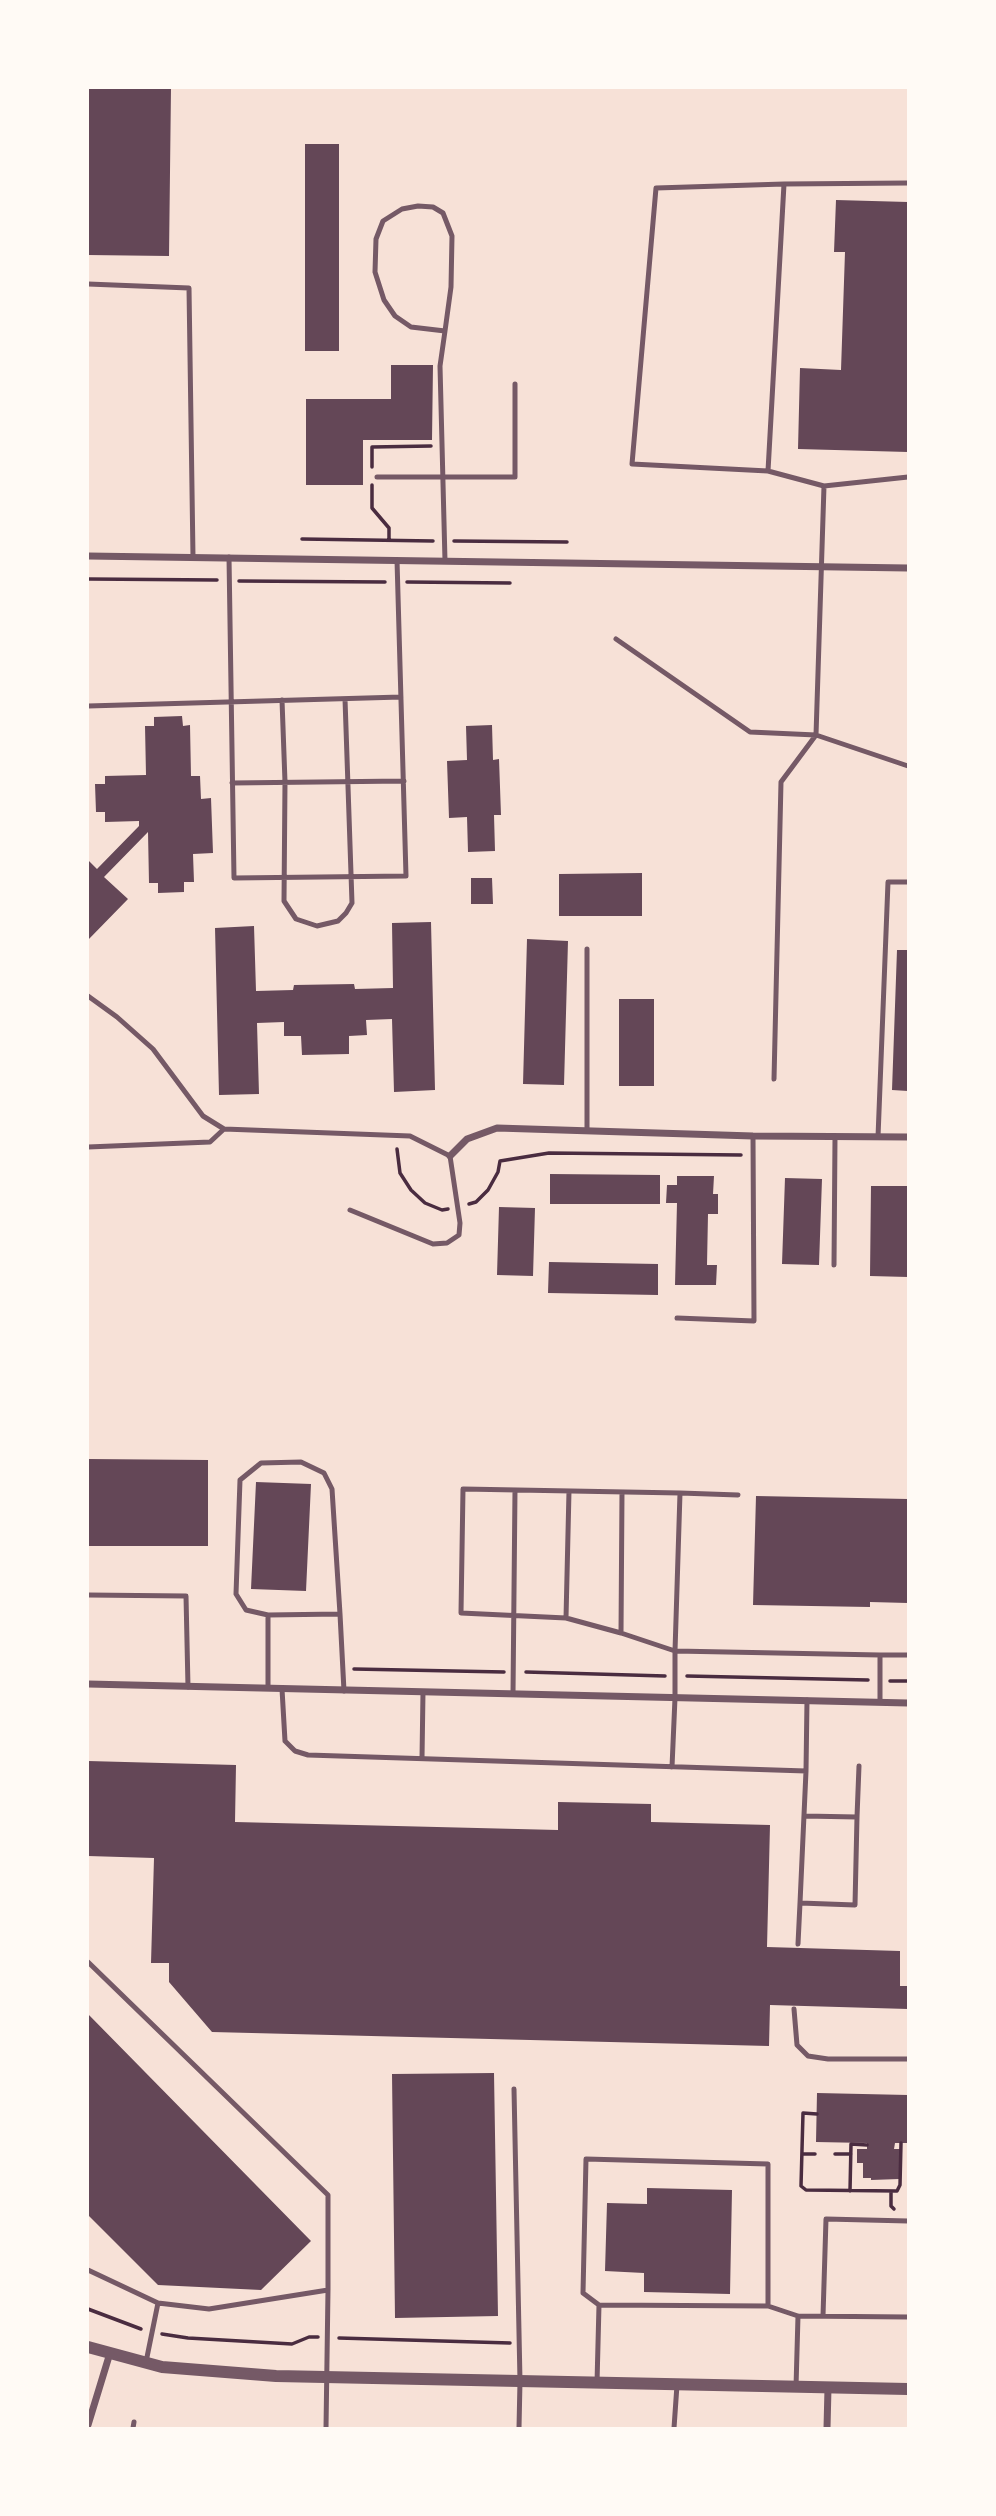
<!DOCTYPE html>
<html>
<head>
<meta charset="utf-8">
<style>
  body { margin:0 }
  #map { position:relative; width:996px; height:2516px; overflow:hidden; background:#f7e1d7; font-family:"Roboto Condensed",sans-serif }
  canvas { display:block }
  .frame { position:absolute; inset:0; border:89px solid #fffaf5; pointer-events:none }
</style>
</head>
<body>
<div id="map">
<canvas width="996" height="2516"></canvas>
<div class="frame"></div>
</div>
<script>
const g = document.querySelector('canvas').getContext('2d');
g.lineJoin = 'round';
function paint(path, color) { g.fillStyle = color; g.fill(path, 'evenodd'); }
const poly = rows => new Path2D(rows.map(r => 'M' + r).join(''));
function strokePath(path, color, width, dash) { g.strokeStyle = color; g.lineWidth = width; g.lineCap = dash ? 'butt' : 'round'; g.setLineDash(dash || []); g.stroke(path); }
paint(poly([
  [88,88,171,88,169,256,88,255],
  [305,144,339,144,339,351,305,351],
  [836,200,908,202,908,452,798,449,800,368,841,370,845,252,834,252],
  [391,365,433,365,432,440,363,440,363,485,306,485,306,399,391,399],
  [182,716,183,726,190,725,191,776,200,776,201,799,211,798,213,853,193,854,194,882,184,882,184,892,158,893,158,883,149,883,148,832,104,877,128,899,88,940,88,860,97,869,139,826,139,821,105,822,105,812,96,812,95,784,105,784,105,776,146,775,145,726,154,726,154,717],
  [492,725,493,760,499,759,501,815,494,815,495,851,468,852,467,817,449,818,447,761,467,760,466,726],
  [642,873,642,916,559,916,559,874],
  [471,878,492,878,493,904,471,904],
  [431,922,435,1090,394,1092,392,1019,366,1020,367,1035,349,1036,349,1054,302,1055,301,1036,284,1036,284,1022,257,1023,259,1094,219,1095,215,928,254,926,256,991,293,990,294,985,354,984,355,989,393,988,392,923],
  [527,939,568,941,564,1085,523,1084],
  [897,950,908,950,908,1091,892,1090],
  [619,999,654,999,654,1086,619,1086],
  [550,1174,660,1175,660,1204,550,1204],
  [677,1176,714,1176,713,1194,718,1194,718,1214,708,1214,707,1265,717,1265,716,1285,675,1285,677,1203,666,1203,667,1185,677,1185],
  [785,1178,822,1179,819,1265,782,1264],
  [871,1186,908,1186,908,1277,870,1276],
  [499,1207,535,1208,533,1276,497,1275],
  [549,1262,658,1264,658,1295,548,1293],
  [88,1459,208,1460,208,1546,88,1546],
  [256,1482,311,1484,306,1591,251,1589],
  [756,1496,908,1499,908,1603,870,1602,870,1607,753,1605],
  [88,1761,236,1765,235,1822,558,1830,558,1802,651,1804,651,1822,770,1825,767,1947,900,1951,900,1986,908,1986,908,2009,770,2005,769,2046,212,2032,169,1982,169,1963,151,1963,154,1858,88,1856],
  [88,2014,311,2241,261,2290,158,2285,88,2215],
  [494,2073,498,2316,395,2318,392,2074],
  [817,2093,908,2095,908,2143,895,2143,894,2149,900,2149,899,2179,871,2180,871,2178,863,2178,863,2163,857,2163,857,2149,867,2149,867,2143,816,2142],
  [647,2188,732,2190,730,2294,644,2292,644,2273,605,2271,607,2203,647,2204]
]), '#644757');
strokePath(poly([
  [372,467,372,447,431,446],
  [372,485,372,508,389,528,389,540],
  [302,539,433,541],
  [454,541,567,542],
  [88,579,217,580],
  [239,581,385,582],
  [407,582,510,583],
  [397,1149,400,1173,411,1190,425,1203,442,1210,448,1209],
  [469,1204,476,1202,488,1190,498,1172,500,1161,549,1153,741,1155],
  [354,1669,504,1672],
  [526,1672,665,1676],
  [687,1676,868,1680],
  [890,1681,908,1681],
  [817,2114,803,2113,801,2186,806,2190,897,2191,900,2185,901,2143],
  [802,2154,815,2154],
  [835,2154,851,2154],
  [850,2191,851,2144,867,2145],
  [891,2192,891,2206,894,2209],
  [88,2309,141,2329],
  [162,2334,188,2338,292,2344,309,2337,318,2337],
  [339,2338,510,2343]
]), '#4a2c40', 3.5);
strokePath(poly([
  [908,183,784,184,768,471,824,486,908,477],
  [88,284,189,288,193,557],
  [768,471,632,464,656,188,784,184],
  [377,477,515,477,515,384],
  [229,557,234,878,406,876,397,560],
  [445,561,440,366,445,331,451,287,452,236,443,213,433,207,418,206,402,209,383,221,376,239,375,272,384,300,395,316,411,327,445,331],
  [616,639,750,732,816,735,908,766],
  [282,700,285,782,284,901,296,919,317,926,338,921,346,913,352,903,345,699],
  [88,706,401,697],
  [232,783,404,781],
  [88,996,117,1017,153,1049,203,1116,224,1129,410,1136,450,1156,460,1223,459,1235,447,1243,433,1244,350,1210],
  [774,1079,781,782,816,735,824,486],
  [587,1131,587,949],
  [878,1137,888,882,908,882],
  [88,1147,210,1142,224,1129],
  [834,1265,835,1138],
  [677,1318,754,1321,753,1136],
  [680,1493,738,1495],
  [88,1595,186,1596,188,1687],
  [268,1615,246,1610,236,1594,240,1480,261,1463,301,1462,324,1473,332,1489,340,1614],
  [566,1618,569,1491],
  [621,1633,622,1492],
  [880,1655,908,1655],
  [268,1688,268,1615,340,1614,344,1691],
  [282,1689,285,1741,295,1751,308,1755,806,1771,807,1700],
  [513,1694,515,1490],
  [422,1758,423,1692],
  [672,1767,675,1698,675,1651,680,1493,463,1489,461,1613,566,1618,621,1633,675,1651,880,1655,880,1702],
  [804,1816,857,1817,855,1905,800,1903,806,1771],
  [857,1817,859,1766],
  [798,1944,800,1903],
  [88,1962,328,2195,328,2290],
  [794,2009,797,2045,808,2056,828,2059,908,2059],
  [514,2089,520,2381,519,2428],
  [88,2270,158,2303,209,2309,328,2290,326,2428],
  [768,2306,599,2305,583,2293,586,2159,768,2164,768,2306,798,2316,908,2317],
  [823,2316,826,2219,908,2221],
  [146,2362,158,2303],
  [597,2383,599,2305],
  [796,2387,798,2316],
  [133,2428,134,2422],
  [674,2428,677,2385]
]), '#755966', 5);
strokePath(poly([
  [88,556,908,568],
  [450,1156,467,1139,497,1128,753,1136,908,1137],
  [88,1684,908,1703],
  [88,2425,110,2353],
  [827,2428,828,2388]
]), '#755966', 7);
strokePath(poly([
  [88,2347,162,2367,276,2376,908,2389]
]), '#755966', 12);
</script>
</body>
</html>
